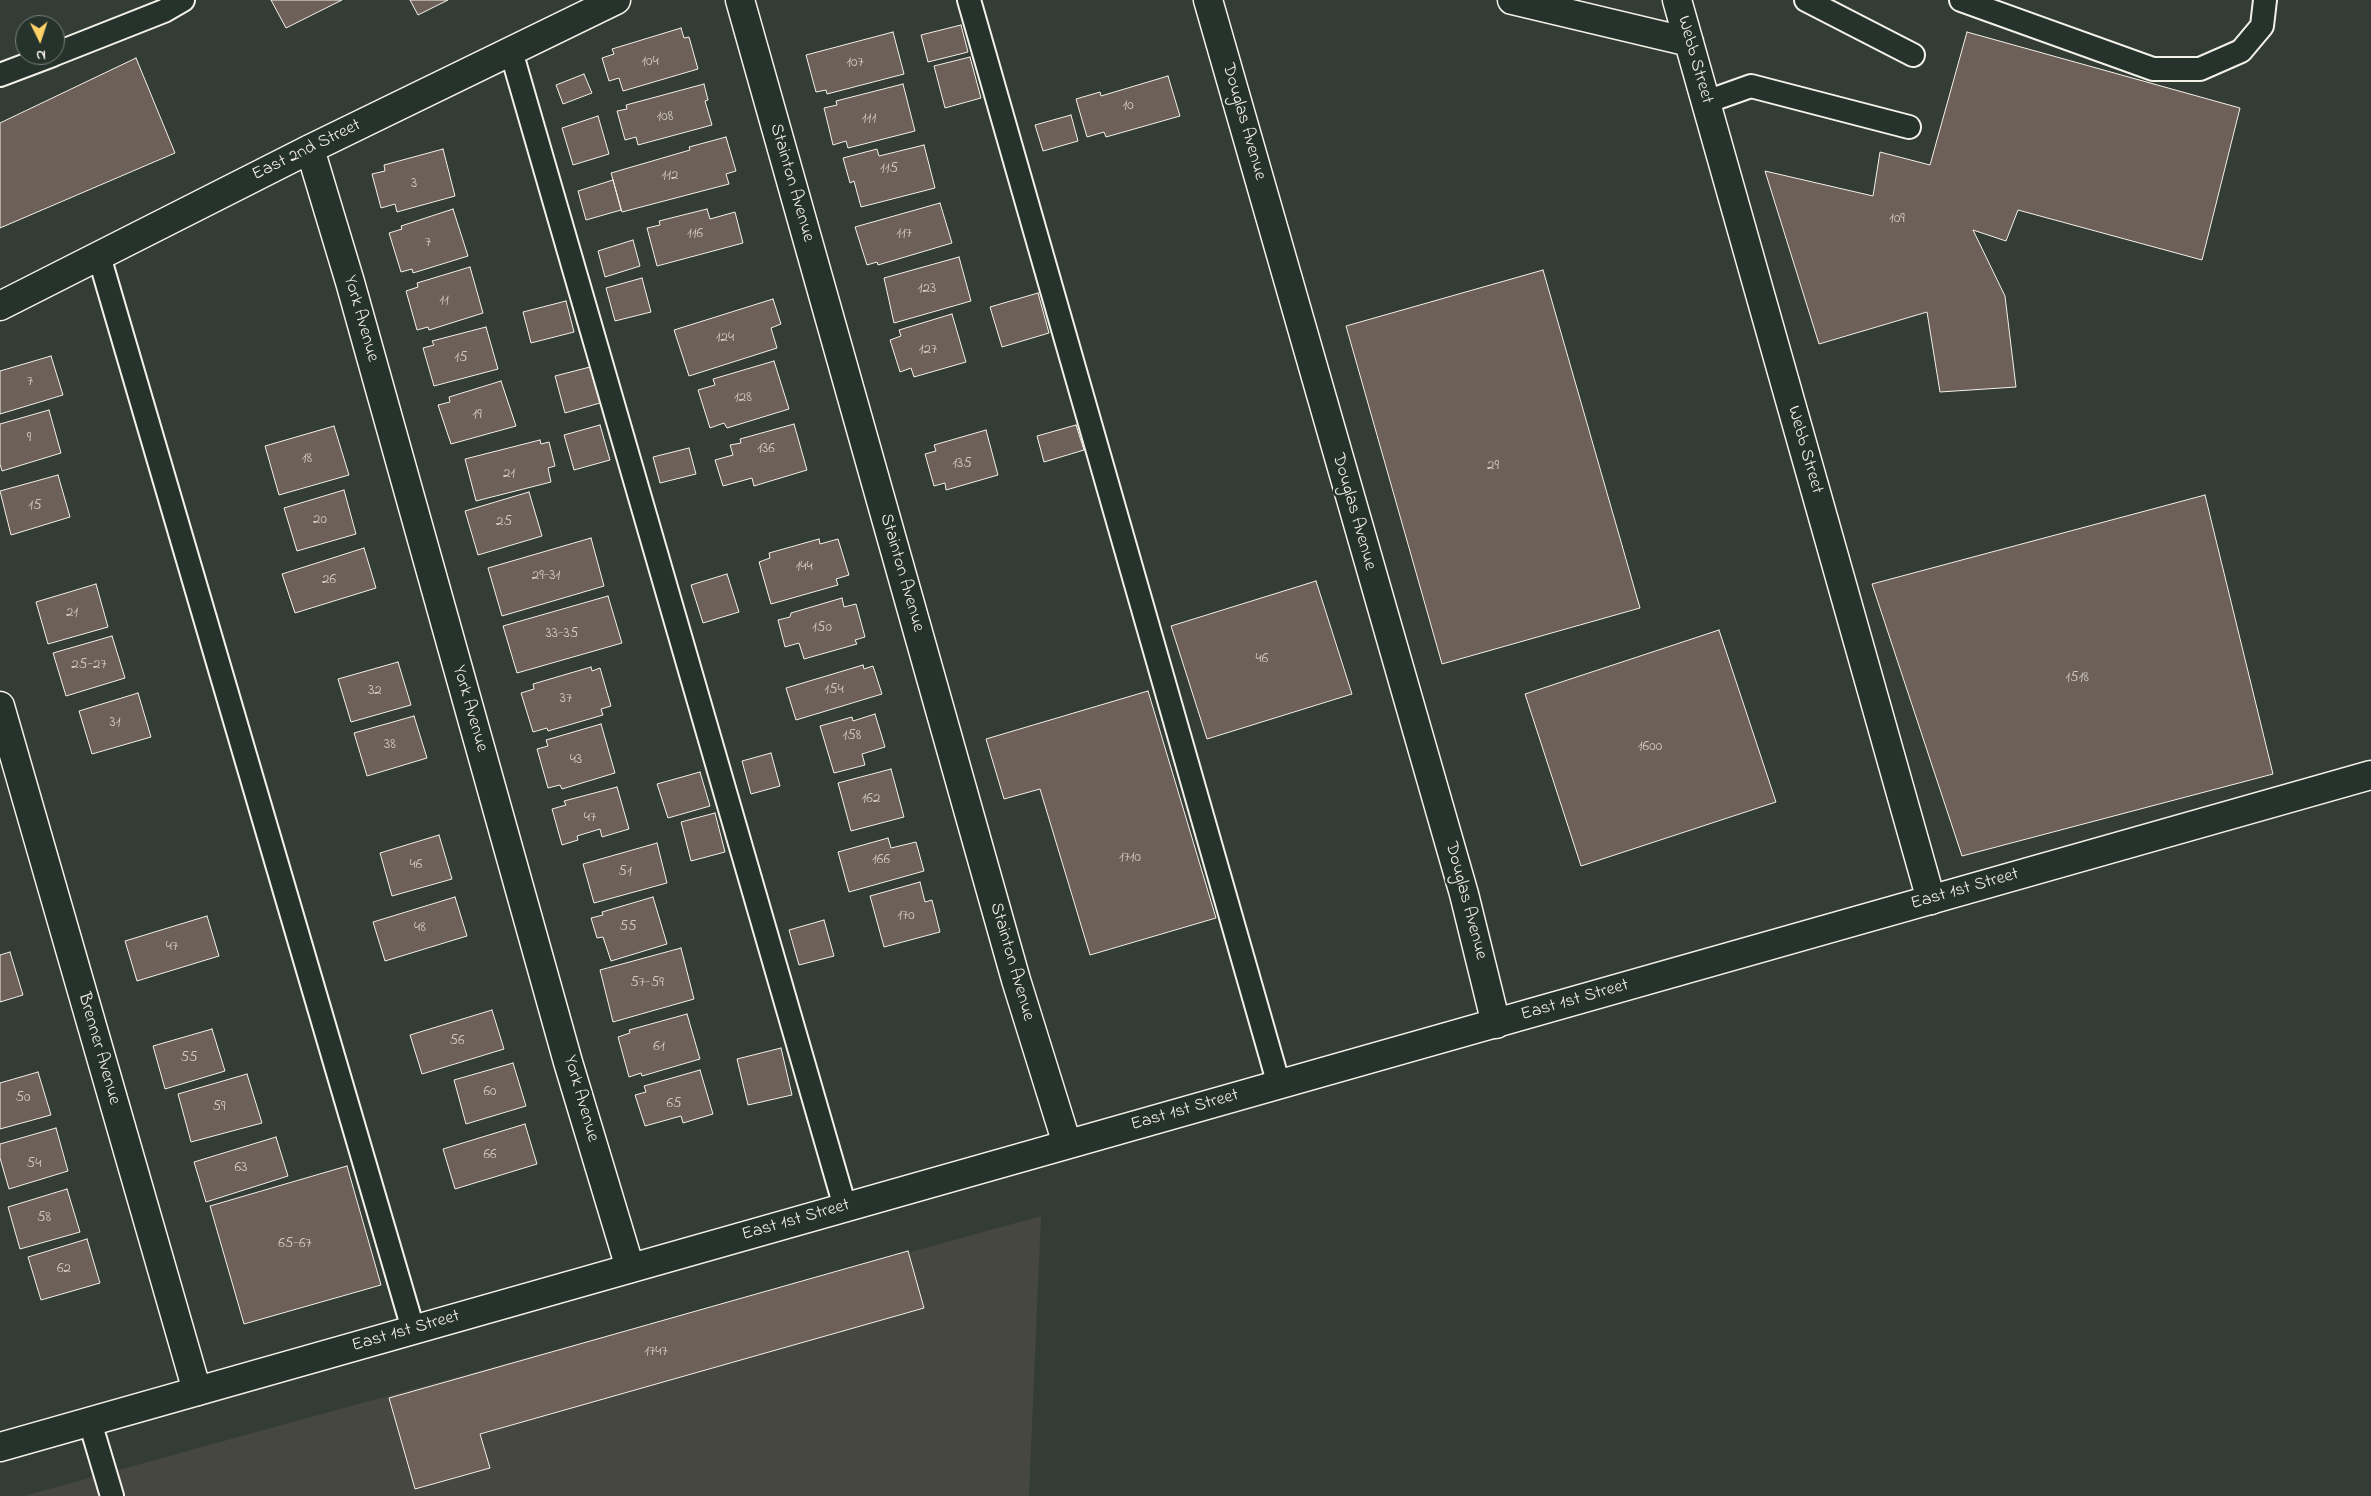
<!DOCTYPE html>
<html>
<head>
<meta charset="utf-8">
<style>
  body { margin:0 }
  #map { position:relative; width:2371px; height:1496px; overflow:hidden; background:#343c36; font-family:"Indie Flower",sans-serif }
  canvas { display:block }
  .north { position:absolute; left:15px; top:15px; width:50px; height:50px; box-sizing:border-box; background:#26332d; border:1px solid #787f78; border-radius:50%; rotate:176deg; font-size:14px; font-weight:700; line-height:20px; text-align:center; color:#f4f1e8 }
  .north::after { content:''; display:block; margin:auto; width:18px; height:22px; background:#ffd166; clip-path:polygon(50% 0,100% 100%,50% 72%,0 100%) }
</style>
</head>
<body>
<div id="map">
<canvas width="2371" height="1496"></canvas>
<div class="north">N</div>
</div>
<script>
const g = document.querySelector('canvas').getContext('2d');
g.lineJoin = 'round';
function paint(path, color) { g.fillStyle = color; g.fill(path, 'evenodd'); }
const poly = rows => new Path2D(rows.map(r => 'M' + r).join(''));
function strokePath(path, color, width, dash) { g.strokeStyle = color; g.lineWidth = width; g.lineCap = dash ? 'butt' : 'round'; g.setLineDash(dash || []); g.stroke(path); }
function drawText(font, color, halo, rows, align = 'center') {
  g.font = font + ' "Indie Flower",sans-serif'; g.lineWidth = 5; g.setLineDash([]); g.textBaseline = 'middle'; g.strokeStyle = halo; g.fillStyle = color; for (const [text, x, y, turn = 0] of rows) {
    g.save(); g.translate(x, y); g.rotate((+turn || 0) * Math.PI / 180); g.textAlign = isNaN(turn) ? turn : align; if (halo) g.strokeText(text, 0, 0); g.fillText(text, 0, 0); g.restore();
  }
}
paint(poly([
  [1041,1216,1029,1496,24,1496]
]), '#454740');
const building = poly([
  [271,0,342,0,286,28,271,0],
  [410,0,448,0,418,15,410,0],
  [961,25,968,52,928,62,921,35,961,25],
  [681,28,684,38,689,37,698,69,623,91,619,78,609,81,602,58,614,54,612,49,681,28],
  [893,32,904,74,827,94,826,90,816,92,806,55,893,32],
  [1967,32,2240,108,2202,260,2018,210,2006,241,1973,230,2005,296,2016,387,1940,392,1927,312,1819,344,1765,171,1873,196,1880,152,1930,165,1967,32],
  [970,57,981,98,945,108,934,66,970,57],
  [136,58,175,153,0,228,0,123,136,58],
  [584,74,592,93,563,104,556,85,584,74],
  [1168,76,1180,116,1106,137,1104,132,1087,137,1076,99,1100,92,1101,96,1168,76],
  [704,84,708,100,705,101,712,125,638,145,636,137,625,140,617,111,627,109,626,105,704,84],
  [903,84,915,131,848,148,846,141,833,145,824,108,837,105,836,101,903,84],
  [1071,115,1078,141,1043,151,1035,125,1071,115],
  [598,116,609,154,573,165,562,128,598,116],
  [726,137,736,171,726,174,729,184,622,212,611,173,690,150,689,147,726,137],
  [924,145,935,188,861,207,854,181,850,183,843,158,877,149,879,156,924,145],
  [443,149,455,196,397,212,395,204,381,208,372,174,385,171,384,165,443,149],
  [613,180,621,210,586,220,578,191,613,180],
  [940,203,952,243,878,265,877,262,867,265,855,227,940,203],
  [453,209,468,256,413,273,412,269,401,272,389,233,402,229,401,226,453,209],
  [707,209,710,219,735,212,743,243,657,266,647,228,660,225,659,221,707,209],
  [633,240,640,266,605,277,598,251,633,240],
  [959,257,971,301,894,323,884,278,959,257],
  [470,267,483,313,429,330,428,327,417,330,406,291,418,287,417,283,470,267],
  [1543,270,1640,608,1442,664,1346,326,1543,270],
  [642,278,651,312,615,321,606,288,642,278],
  [1038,293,1049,333,1002,347,990,307,1038,293],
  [773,299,781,324,771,328,777,348,689,376,674,330,773,299],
  [566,301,574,332,531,343,523,312,566,301],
  [952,314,966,362,914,377,911,368,900,372,890,340,901,336,899,330,952,314],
  [486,327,498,369,434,386,423,348,434,345,432,341,486,327],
  [51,356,63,395,0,414,0,371,51,356],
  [774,361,789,409,727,428,724,423,710,428,698,390,715,385,713,379,774,361],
  [590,367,600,403,565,413,555,376,590,367],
  [501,381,516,426,451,444,438,405,450,402,449,397,501,381],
  [49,410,61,453,2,471,0,464,0,424,49,410],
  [794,424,807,470,754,486,752,478,723,486,715,460,733,455,730,445,741,443,740,439,794,424],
  [600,425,610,460,574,470,564,435,600,425],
  [1076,425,1084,450,1044,462,1037,436,1076,425],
  [334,426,349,475,279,495,265,446,334,426],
  [986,430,998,475,946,490,945,483,934,486,925,454,936,451,934,445,986,430],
  [540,440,541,444,549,442,555,466,548,468,551,482,476,501,465,459,540,440],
  [689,448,696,474,660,483,653,457,689,448],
  [58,475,70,517,11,535,0,491,58,475],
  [344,490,356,534,297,551,284,508,344,490],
  [529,492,542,536,478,555,465,511,529,492],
  [2205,495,2273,774,1962,856,1872,584,2205,495],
  [591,538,604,586,502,616,488,568,591,538],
  [819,539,820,544,838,539,849,575,836,579,838,585,771,604,759,562,770,558,769,553,819,539],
  [364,548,376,588,295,613,282,574,364,548],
  [727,574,739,612,703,623,691,585,727,574],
  [1316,581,1352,694,1207,739,1171,626,1316,581],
  [96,584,108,627,48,644,36,602,96,584],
  [608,596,622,643,517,673,503,626,608,596],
  [842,598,844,607,856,604,865,637,855,640,857,644,804,659,799,643,785,647,778,620,790,617,791,613,842,598],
  [1719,630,1776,802,1581,866,1525,694,1719,630],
  [112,636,125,678,66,696,53,653,112,636],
  [398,662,411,705,351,722,338,679,398,662],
  [863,665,864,669,873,666,882,694,796,720,786,688,863,665],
  [591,667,592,671,600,668,611,706,601,709,603,715,548,731,547,728,533,732,521,693,534,689,533,684,591,667],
  [1148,691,1216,918,1090,955,1040,789,1004,799,986,739,1148,691],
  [138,693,151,737,92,754,79,711,138,693],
  [875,714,885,747,862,754,865,765,834,773,820,726,852,717,853,721,875,714],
  [414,716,427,758,367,776,354,733,414,716],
  [601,724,615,773,562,789,560,785,548,788,537,749,548,746,546,740,601,724],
  [771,753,780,786,751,794,742,761,771,753],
  [891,769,904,817,851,831,838,783,891,769],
  [700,772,710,806,668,818,657,784,700,772],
  [617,787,629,829,602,837,600,829,577,836,578,840,562,845,552,809,566,805,564,801,617,787],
  [715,813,725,852,691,861,681,822,715,813],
  [439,835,452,879,392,896,380,853,439,835],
  [888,838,891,848,916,842,924,871,849,892,838,852,888,838],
  [657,843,667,883,594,903,583,864,657,843],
  [920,882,925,902,932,900,940,932,884,947,870,896,920,882],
  [455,897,467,936,385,961,373,922,455,897],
  [653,897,667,944,611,961,603,937,597,938,591,918,603,915,602,912,653,897],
  [207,916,219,956,137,981,125,941,207,916],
  [824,920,834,956,799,965,789,930,824,920],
  [681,948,694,999,613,1022,600,970,681,948],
  [10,952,23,995,0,1002,0,955,10,952],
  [492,1010,504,1049,422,1074,410,1035,492,1010],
  [687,1014,700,1059,642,1076,641,1073,629,1077,618,1037,630,1033,629,1030,687,1014],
  [212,1029,225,1071,165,1089,153,1046,212,1029],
  [781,1048,792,1095,748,1105,737,1059,781,1048],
  [513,1063,526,1106,466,1124,454,1080,513,1063],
  [700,1070,713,1114,683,1123,681,1116,645,1126,635,1095,646,1092,644,1086,700,1070],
  [38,1072,51,1115,0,1129,0,1083,38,1072],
  [247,1074,262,1123,191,1142,178,1094,247,1074],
  [525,1124,537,1164,455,1189,443,1149,525,1124],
  [56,1128,68,1171,9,1189,0,1158,0,1144,56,1128],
  [276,1137,288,1176,206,1202,194,1162,276,1137],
  [347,1166,381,1285,244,1324,210,1206,347,1166],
  [67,1189,80,1232,20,1249,8,1207,67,1189],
  [87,1239,100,1283,41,1300,28,1257,87,1239],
  [908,1251,924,1308,480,1434,490,1468,415,1489,389,1398,908,1251]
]);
paint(building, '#6c6059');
strokePath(building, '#f4f1e8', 1);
const lane = poly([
  [969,0,1279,1085],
  [1806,0,1913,55],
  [1961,0,2153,69,2200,69,2241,51,2262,26,2265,0],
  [511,51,845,1207],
  [55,54,164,11,183,0],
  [0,75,53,55],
  [1706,102,1751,86,1909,127],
  [99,256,413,1329],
  [90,1422,112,1496]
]);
const street = poly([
  [740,0,1016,980,1067,1144],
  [1208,0,1464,894,1496,1024],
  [1512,0,1689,42],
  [1677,0,1931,900],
  [310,149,350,282,568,1062,630,1268],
  [0,306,310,149,616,0],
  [0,706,197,1391]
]);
const secondary = poly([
  [0,1447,2371,775]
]);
strokePath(lane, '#f4f1e8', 26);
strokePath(street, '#f4f1e8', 31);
strokePath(secondary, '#f4f1e8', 31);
strokePath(lane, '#26332d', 22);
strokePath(street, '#26332d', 28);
strokePath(secondary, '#26332d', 28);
drawText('15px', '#d2cdc4', null, [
  ["104",650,63],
  ["107",855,64],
  ["10",1128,107],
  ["108",665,118],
  ["111",869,120],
  ["115",889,170],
  ["112",670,177],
  ["3",414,185],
  ["109",1897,220],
  ["116",695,235],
  ["117",904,235],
  ["7",428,244],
  ["123",927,290],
  ["11",444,302],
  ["124",725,339],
  ["127",928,351],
  ["15",461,359],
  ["7",30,383],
  ["128",743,399],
  ["19",477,416],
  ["9",29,439],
  ["136",766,450],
  ["18",307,460],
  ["135",962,465],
  ["29",1493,467],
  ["21",509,475],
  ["15",35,507],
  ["20",320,521],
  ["25",504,523],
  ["144",804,568],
  ["29-31",546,577],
  ["26",329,581],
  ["21",72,614],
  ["150",822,629],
  ["33-35",562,635],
  ["46",1262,660],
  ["25-27",89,666],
  ["1518",2077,679],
  ["154",834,691],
  ["32",375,692],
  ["37",566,700],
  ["31",115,724],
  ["158",852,737],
  ["38",390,746],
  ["1600",1650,748],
  ["43",576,761],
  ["162",871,800],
  ["47",590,819],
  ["1710",1130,859],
  ["166",881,861],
  ["46",416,866],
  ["51",625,873],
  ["170",906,917],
  ["55",628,928],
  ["48",420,929],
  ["47",172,948],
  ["57-59",647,984],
  ["56",457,1042],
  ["61",659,1048],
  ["55",189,1059],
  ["60",490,1093],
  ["50",23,1099],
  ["65",674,1105],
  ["59",219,1108],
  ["66",490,1156],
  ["54",34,1165],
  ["63",241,1169],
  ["58",44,1219],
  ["65-67",295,1245],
  ["62",64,1270],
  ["1747",656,1353]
]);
drawText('18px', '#f4f1e8', '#26332d', [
  ["Webb Street",1694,60,74],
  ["Douglas Avenue",1243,122,74],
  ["East 2nd Street",307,151,-26],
  ["Stainton Avenue",791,183,74],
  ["York Avenue",360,319,74],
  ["Webb Street",1804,450,74],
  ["Douglas Avenue",1353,512,74],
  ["Stainton Avenue",901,573,74],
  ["York Avenue",469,709,74],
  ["East 1st Street",1965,890,-16],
  ["Douglas Avenue",1465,901,75],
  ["Stainton Avenue",1011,962,74],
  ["East 1st Street",1575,1001,-16],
  ["Brenner Avenue",98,1049,74],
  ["York Avenue",580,1099,74],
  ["East 1st Street",1185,1111,-16],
  ["East 1st Street",796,1221,-16],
  ["East 1st Street",406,1332,-16]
]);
</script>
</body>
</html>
